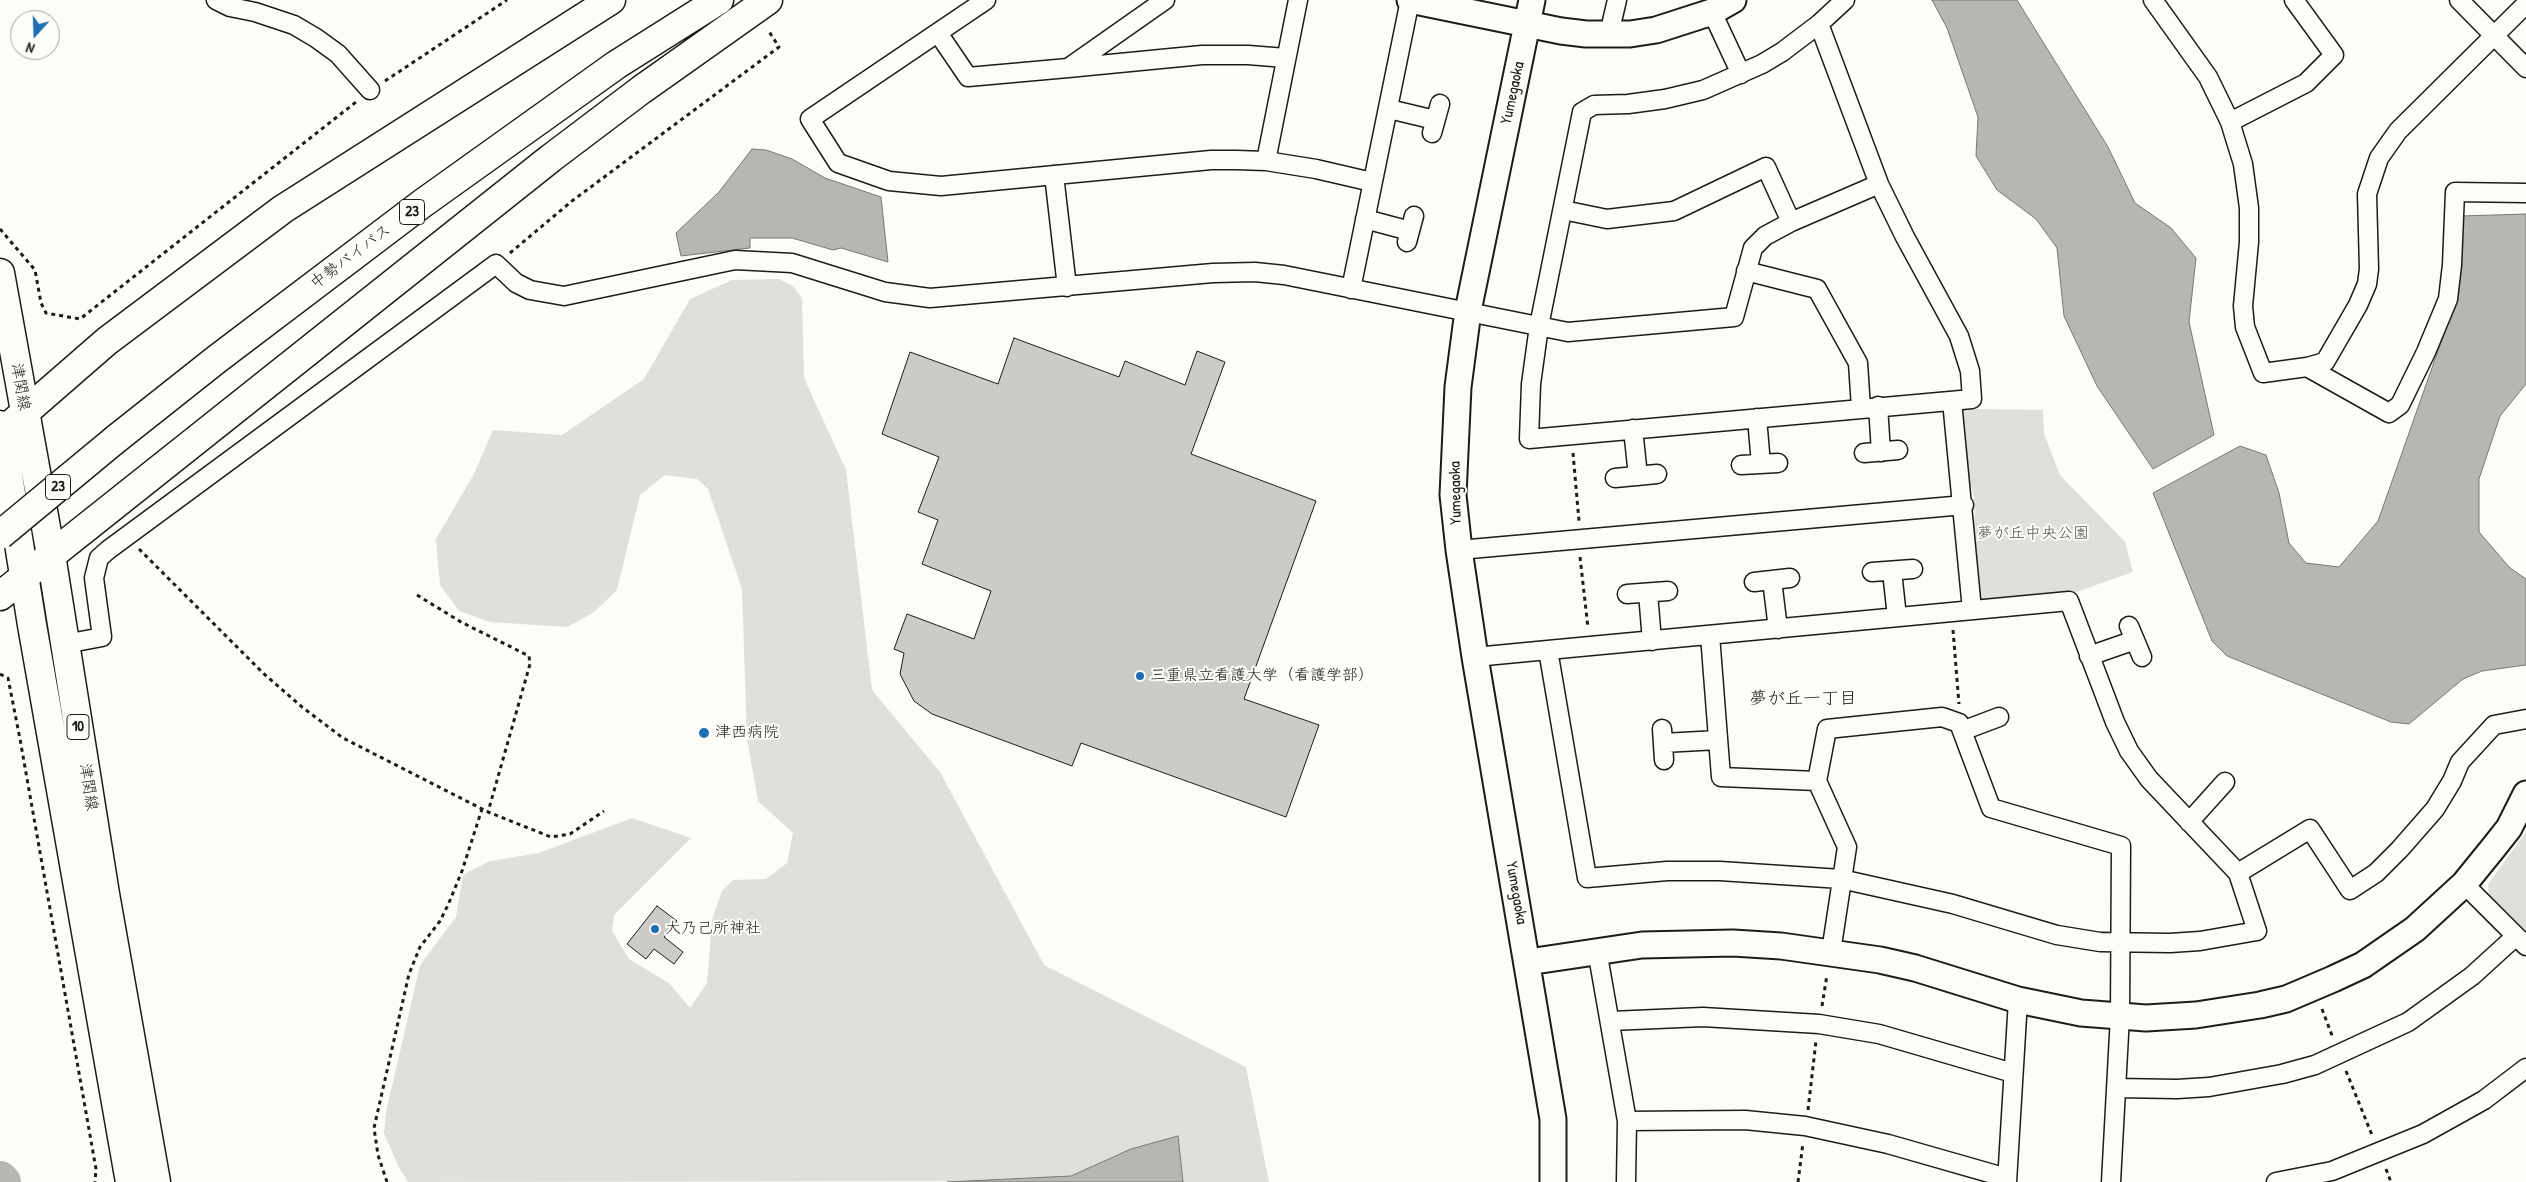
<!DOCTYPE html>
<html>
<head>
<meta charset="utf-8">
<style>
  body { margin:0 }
  #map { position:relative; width:2526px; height:1182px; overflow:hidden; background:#fdfcf7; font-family:"Patrick Hand",sans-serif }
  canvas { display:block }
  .north { position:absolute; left:10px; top:10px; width:50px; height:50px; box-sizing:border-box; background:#fdfcf7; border:1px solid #a3a29f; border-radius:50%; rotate:200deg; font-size:14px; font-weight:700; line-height:20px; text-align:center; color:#1c1c1c }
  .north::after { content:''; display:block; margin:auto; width:18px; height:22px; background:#1f6fb2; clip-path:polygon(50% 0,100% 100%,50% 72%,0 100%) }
</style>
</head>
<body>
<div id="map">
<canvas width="2526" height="1182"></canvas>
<div class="north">N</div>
</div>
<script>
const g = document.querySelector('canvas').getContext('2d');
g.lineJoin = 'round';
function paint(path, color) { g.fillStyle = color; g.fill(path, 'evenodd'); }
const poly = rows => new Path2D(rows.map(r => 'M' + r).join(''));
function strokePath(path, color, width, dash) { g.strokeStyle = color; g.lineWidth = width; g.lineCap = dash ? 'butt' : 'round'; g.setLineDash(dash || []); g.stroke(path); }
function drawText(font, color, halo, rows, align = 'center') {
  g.font = font + ' "Patrick Hand","Klee One",sans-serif'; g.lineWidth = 4; g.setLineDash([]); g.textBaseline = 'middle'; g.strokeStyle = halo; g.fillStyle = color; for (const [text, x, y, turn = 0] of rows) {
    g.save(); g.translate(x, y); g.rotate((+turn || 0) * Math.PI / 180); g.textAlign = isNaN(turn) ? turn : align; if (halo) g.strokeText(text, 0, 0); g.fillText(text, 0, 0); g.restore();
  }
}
paint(poly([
  [779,279,793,286,802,298,804,378,846,470,872,690,940,772,1044,965,1246,1067,1269,1182,1183,1182,1178,1137,1131,1149,1071,1176,1013,1181,408,1182,398,1166,384,1133,386,1112,420,965,456,917,463,875,490,861,539,853,632,818,691,838,614,915,612,931,629,959,670,984,690,1008,707,983,712,920,722,891,733,880,766,879,787,863,793,833,758,801,747,739,742,589,708,489,697,479,665,475,640,495,617,590,594,612,567,627,490,622,459,611,440,585,436,539,474,474,493,430,562,435,644,379,690,299,732,280],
  [1981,409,2043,410,2044,434,2060,475,2125,542,2133,572,2076,592,1980,601,1971,531,1975,515,1973,491,1966,477,1961,410],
  [2526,832,2526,933,2489,896,2488,884]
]), '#e0dfdb');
const water = poly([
  [1932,0,2017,0,2108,147,2135,203,2171,228,2196,258,2189,322,2214,435,2153,469,2097,386,2064,316,2057,248,2036,219,1997,190,1976,156,1978,117,1947,28,1932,0],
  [752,149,766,150,792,159,825,178,881,197,888,262,841,248,833,250,792,238,750,238,750,248,681,256,676,233,719,192,752,149],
  [2526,214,2526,384,2500,416,2479,479,2479,532,2510,568,2526,579,2526,665,2482,671,2463,679,2409,724,2391,722,2227,656,2212,641,2153,493,2240,446,2266,455,2279,493,2289,543,2306,563,2339,567,2378,521,2458,294,2461,216,2526,214],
  [1178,1136,1183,1182,947,1182,1071,1176,1131,1149,1178,1136]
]);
paint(water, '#b7b6b2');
strokePath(water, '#797876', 1);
strokePath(poly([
  [0,1179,3,1182]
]), '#b7b6b2', 36);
const building = poly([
  [1014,338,1119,377,1125,361,1185,385,1197,351,1225,362,1191,454,1316,501,1244,699,1319,725,1286,817,1081,743,1072,766,932,714,914,701,900,674,904,653,894,649,907,614,974,639,991,591,922,564,938,520,918,512,939,457,882,434,910,352,998,384,1014,338],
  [657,906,677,921,664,937,683,952,674,964,654,949,646,959,627,944,657,906]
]);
paint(building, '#cccbc8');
strokePath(building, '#1c1c1c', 1);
const street = poly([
  [216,0,230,7,255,12,294,25,316,38,338,54,370,90],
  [986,0,810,119,838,163,889,181,941,186,1211,160,1236,160,1266,161,1316,169,1372,182],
  [1165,0,1068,68,1202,55,1248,55,1286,58],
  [2153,0,2208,77,2230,122,2243,164,2249,208,2249,242,2243,306,2245,327,2263,373,2307,367,2325,362,2358,305,2367,284,2369,269,2367,194,2379,158,2398,131,2526,4],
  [2459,0,2526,68],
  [1712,12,1741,74],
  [1819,24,1879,184,1905,237,1959,336,1970,371,1972,399,1529,439,1531,384,1539,326,1582,112,1594,105,1628,104,1665,99,1703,90,1762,64,1782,52,1819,24],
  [1819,24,1845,0],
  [938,33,968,77,1068,68],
  [1609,34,1617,0],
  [1389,109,1435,120],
  [2230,122,2306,83,2334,55,2294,0],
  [1432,133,1440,104],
  [1266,161,1298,0],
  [1054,175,1067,287],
  [1563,210,1607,219,1674,211,1766,167,1791,222],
  [1365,219,1410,231],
  [1407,242,1414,216],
  [1746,271,1817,289,1858,363,1861,408],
  [1351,289,1410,0],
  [2307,367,2389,413,2400,405,2426,352,2448,299,2452,265,2455,192,2526,193],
  [1952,401,1972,610],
  [1878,406,1881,452],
  [1757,418,1761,464],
  [1633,429,1638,476],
  [1864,453,1898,450],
  [1741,465,1778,463],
  [1615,478,1657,474],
  [1459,550,1964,505],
  [1892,571,1897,617],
  [1872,572,1913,569],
  [1772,580,1778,629],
  [1754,582,1790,578],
  [1648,593,1652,641],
  [1627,594,1668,591],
  [2129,626,2142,657],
  [1710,635,1721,777,1817,781,1847,847,1831,952],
  [65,644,102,637,94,578,99,558,108,550,496,264,516,283,530,290,564,296,735,260,792,263,885,292,930,298,1213,273,1255,272,1284,275,1568,332,1734,317,1753,248,1765,236,1791,222,1879,184],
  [2089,656,2135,640],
  [1475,657,1548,650,2069,601,2115,722,2129,751,2149,779,2238,873,2257,931,2200,941,2170,943,2100,942,2057,935,1953,904,1841,879,1720,871,1667,871,1587,878,1548,650],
  [1662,729,1664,760],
  [1962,731,1999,717],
  [1663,743,1718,740],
  [1817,781,1827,729,1942,717,1959,723,1991,808,2121,846,2120,1016,2111,1182],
  [2189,822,2225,782],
  [2238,873,2310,829,2350,890,2376,873,2400,849,2435,809,2452,781,2460,762,2494,725,2526,719],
  [2464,884,2526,946],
  [1597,950,1627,1121,1626,1182],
  [1611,1021,1703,1017,1819,1024,1879,1034,2013,1073],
  [2116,1088,2177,1089,2209,1087,2282,1074,2315,1065,2408,1022,2472,976,2516,936],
  [1627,1121,1745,1120,1805,1126,1888,1144,2007,1178],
  [2007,1182,2018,1000],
  [2276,1182,2332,1171,2423,1134,2484,1100,2526,1068]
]);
const secondary = poly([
  [1410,0,1561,31,1586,34,1630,34,1656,30,1712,12,1733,0],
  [1532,0,1468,311,1458,387,1453,495,1459,550,1475,657,1553,1119,1553,1182],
  [1528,962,1642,945,1733,943,1781,946,1880,960,1915,968,2018,1000,2081,1013,2146,1018,2196,1015,2260,1005,2286,999,2333,979,2363,965,2415,929,2464,884,2494,847,2509,828,2526,794]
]);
const primary = poly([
  [0,273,51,555,105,894,156,1182],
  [0,425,32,625,130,1182]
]);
const highway = poly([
  [0,434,107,341,283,209,611,0],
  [116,439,217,359,423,203,616,65,719,0],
  [0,596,551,158,641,90,768,0]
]);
strokePath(street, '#1c1c1c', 21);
strokePath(secondary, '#1c1c1c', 29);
strokePath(primary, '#1c1c1c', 31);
strokePath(highway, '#1c1c1c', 31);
strokePath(poly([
  [385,81,507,0],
  [0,229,35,270,41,303,46,313,80,319,356,102],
  [510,253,572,201,779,47,768,30],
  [1573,453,1579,521],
  [139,549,263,673,302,707,343,738,488,812,551,837,570,834,604,811],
  [1580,557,1588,628],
  [417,595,461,622,529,656,530,664,488,812],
  [1953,630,1959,704],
  [0,674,8,678,20,739,96,1169,95,1182],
  [1822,1006,1827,975],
  [2322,1009,2333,1038],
  [2346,1071,2372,1135],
  [1808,1110,1816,1041],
  [2386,1169,2391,1182],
  [387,1182,378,1155,374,1128,409,974,420,947,440,921,448,905,462,871,482,809],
  [1798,1182,1803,1143]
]), '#1c1c1c', 3, [4, 4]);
strokePath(street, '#fdfcf7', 18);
strokePath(secondary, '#fdfcf7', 25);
strokePath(primary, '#fdfcf7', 28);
strokePath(highway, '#fdfcf7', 28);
const highwayBridge = poly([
  [0,535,116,439]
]);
strokePath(highwayBridge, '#1c1c1c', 31, []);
strokePath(highwayBridge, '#fdfcf7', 28);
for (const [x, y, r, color] of [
  [1140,676,5,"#1f6fb2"],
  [704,733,6,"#1f6fb2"],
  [655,929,5,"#1f6fb2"]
]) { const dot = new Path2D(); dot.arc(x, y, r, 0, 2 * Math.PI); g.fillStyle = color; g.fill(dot); strokePath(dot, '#fdfcf7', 2); }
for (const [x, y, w] of [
  [412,212,25],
  [58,487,25],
  [78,727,22]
]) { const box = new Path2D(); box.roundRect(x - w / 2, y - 12.5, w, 25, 4); g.fillStyle = '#fdfcf7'; g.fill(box); strokePath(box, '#1c1c1c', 1); }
drawText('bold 15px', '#1c1c1c', null, [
  ["23",412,212],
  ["23",58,487],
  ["10",78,727]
]);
drawText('16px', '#1c1c1c', '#fdfcf7', [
  ["Yumegaoka",1513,93,-78],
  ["中勢バイパス",351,257,-37],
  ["津関線",20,387,80],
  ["Yumegaoka",1456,493,-91],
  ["津関線",88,787,81],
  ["Yumegaoka",1516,893,80]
]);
drawText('16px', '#575655', '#fdfcf7', [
  ["夢が丘中央公園",2033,534]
]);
drawText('16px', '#1c1c1c', '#fdfcf7', [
  ["三重県立看護大学（看護学部）",1150,676],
  ["津西病院",715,733],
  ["大乃己所神社",665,929]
], 'left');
drawText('18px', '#1c1c1c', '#fdfcf7', [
  ["夢が丘一丁目",1803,699]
]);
</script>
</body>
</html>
